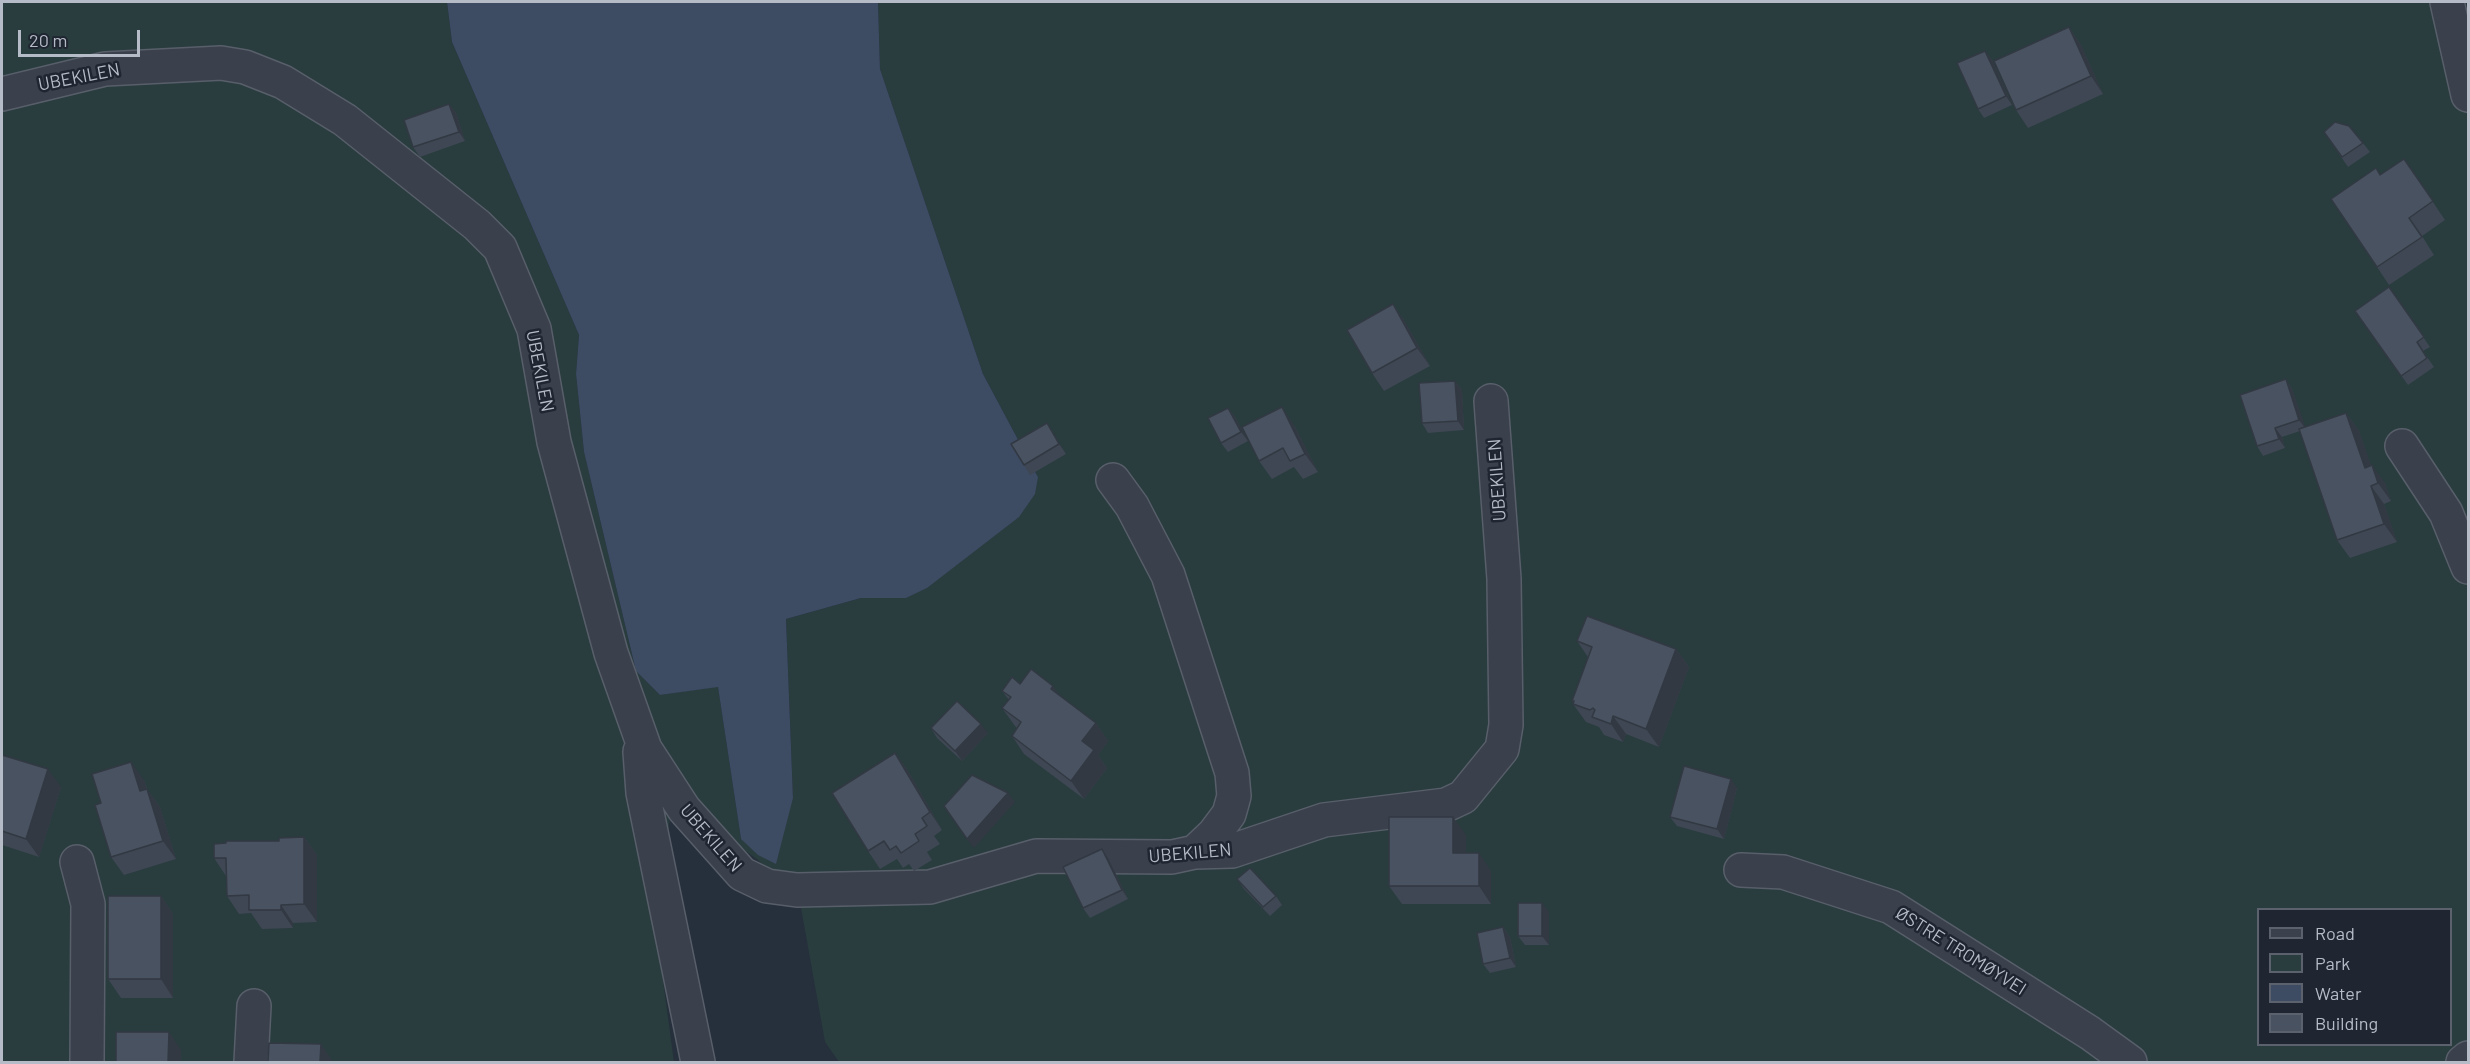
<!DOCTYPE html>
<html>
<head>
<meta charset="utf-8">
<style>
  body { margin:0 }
  #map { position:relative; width:2470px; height:1064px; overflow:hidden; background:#262f3c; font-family:Barlow,sans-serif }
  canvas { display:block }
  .frame { position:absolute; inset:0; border:3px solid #b6bcc7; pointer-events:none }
  .legend { position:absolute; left:2257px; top:908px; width:195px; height:138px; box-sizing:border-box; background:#1f2631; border:2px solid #5b626d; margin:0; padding:8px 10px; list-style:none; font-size:18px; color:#b6bcc7 }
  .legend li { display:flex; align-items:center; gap:12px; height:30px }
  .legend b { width:30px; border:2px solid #5b626d }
  .scale { position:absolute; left:18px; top:30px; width:122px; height:27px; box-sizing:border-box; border:3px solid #b6bcc7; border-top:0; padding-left:8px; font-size:18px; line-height:21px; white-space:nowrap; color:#b6bcc7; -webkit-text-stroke:4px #1f2631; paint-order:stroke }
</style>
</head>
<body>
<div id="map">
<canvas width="2470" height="1064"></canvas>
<div class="frame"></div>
<ul class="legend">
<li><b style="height:8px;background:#3a414c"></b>Road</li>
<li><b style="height:16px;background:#293c3e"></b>Park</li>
<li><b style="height:16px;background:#3d4b63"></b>Water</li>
<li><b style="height:16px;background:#485260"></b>Building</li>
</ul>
<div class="scale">20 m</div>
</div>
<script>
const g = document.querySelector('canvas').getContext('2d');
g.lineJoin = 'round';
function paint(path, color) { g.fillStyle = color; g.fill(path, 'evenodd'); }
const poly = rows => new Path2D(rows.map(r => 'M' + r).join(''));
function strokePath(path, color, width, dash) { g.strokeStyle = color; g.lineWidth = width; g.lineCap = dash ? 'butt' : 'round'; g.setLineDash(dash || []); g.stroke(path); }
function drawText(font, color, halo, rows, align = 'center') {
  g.font = font + ' Barlow,sans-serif'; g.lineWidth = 5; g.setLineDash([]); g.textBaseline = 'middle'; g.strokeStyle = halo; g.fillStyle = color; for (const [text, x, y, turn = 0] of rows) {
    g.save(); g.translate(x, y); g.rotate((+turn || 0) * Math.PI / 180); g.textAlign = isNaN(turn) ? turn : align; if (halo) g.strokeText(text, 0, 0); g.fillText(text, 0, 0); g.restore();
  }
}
paint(poly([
  [2,2,447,2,452,42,579,335,576,374,584,452,636,671,660,695,718,686,741,839,793,798,786,619,861,598,906,598,1038,477,983,374,880,69,878,2,2468,2,2468,1062,839,1062,825,1042,801,908,758,860,673,799,655,920,674,1062,2,1062],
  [2258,910,2450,910,2450,1044,2258,1044]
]), '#293c3e');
paint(poly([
  [447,2,878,2,880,69,983,374,1038,477,1035,494,1019,517,927,588,906,598,861,598,786,619,793,798,776,864,758,855,741,839,718,687,660,695,636,671,584,452,576,374,579,335,452,42]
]), '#3d4b63');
const street = poly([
  [2447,2,2468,95],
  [2,94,105,69,221,63,245,67,283,82,345,120,477,225,500,248,534,329,554,442,611,653,645,749,684,809,742,874,767,886,797,890,930,887,1036,856,1172,857,1195,852,1232,851,1324,820,1446,805,1463,797,1502,749,1506,725,1504,579,1491,401],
  [2402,446,2446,513,2468,567],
  [1113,480,1132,506,1168,575,1232,773,1234,796,1229,814,1214,834,1195,852],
  [645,749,640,752,643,793,698,1062],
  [77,862,88,904,87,1062],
  [1741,870,1783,872,1891,907,2090,1033,2130,1062],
  [251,1062,254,1006],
  [2463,1062,2468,1058]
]);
strokePath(street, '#585f6a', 36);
strokePath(street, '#3a414c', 33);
paint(poly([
  [2069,27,2081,45,2103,94,2028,128,2016,110],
  [1985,51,1992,60,2012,105,1984,118,1978,109],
  [449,104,456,113,465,141,420,157,413,147],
  [2324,132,2363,143,2370,152,2348,167],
  [2404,159,2445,220,2422,236,2434,255,2389,285,2377,267,2380,175],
  [2389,287,2430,347,2423,351,2434,367,2408,385,2355,311],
  [1393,304,1405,322,1430,366,1384,391,1372,373],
  [2286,379,2292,389,2305,427,2346,413,2359,431,2371,466,2385,483,2391,501,2384,504,2397,542,2350,558,2337,540,2300,431,2282,437,2285,448,2263,456,2257,446],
  [1455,381,1462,390,1464,430,1428,433,1422,423],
  [1228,408,1235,417,1248,441,1228,452,1221,443],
  [1294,425,1318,472,1303,479,1294,467,1272,479,1259,461],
  [1053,433,1066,454,1030,475,1024,465],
  [1577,641,1676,649,1689,667,1659,747,1626,734,1623,742,1604,735,1599,727,1586,722,1573,704,1574,703,1572,701,1588,657],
  [1020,684,1062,698,1096,723,1108,741,1098,755,1107,768,1084,799,1024,754,1012,736,1017,728,1015,726,1002,708,1009,700,1002,691],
  [931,728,988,733,962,761,937,738],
  [895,753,908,771,942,830,934,836,940,844,927,852,932,860,914,871,909,864,903,868,897,859,880,869,868,851],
  [2,755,61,787,39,857,2,845],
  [144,780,147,789,160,807,176,859,124,875,111,857,101,803],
  [1737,788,1724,839,1677,826,1670,817],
  [1466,835,1466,853,1491,871,1491,904,1402,904,1389,886],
  [304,837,317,855,317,922,293,923,293,928,262,929,251,913,239,914,227,896,226,876,214,858,279,841],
  [1102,849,1108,858,1128,899,1090,918,1083,908],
  [1237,879,1276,896,1282,905,1270,916,1244,889],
  [161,896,173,914,173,998,121,998,108,979],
  [1549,912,1549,945,1525,945,1518,936],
  [1503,927,1510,937,1516,967,1490,973,1483,964]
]), '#3e4753');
paint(poly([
  [2069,27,2081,45,2103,94,2091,76],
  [1985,51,1992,60,2012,105,2006,96],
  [449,104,456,113,465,141,459,132],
  [1393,304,1405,322,1430,366,1417,348],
  [2286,379,2292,389,2306,429,2299,420],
  [1455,381,1462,390,1464,430,1458,421],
  [1282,407,1294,425,1318,472,1305,454],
  [1228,408,1235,417,1248,441,1241,432],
  [2346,413,2359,431,2377,483,2365,468],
  [1047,423,1053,433,1066,454,1059,444],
  [2275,428,2282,437,2285,448,2279,439],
  [2372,465,2385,483,2391,501,2378,483],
  [2371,486,2384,504,2397,542,2384,524],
  [1676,649,1689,667,1659,747,1646,729],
  [1053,686,1066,704,1051,689],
  [1613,716,1626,734,1623,742,1611,724],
  [1096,723,1108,741,1098,755,1107,768,1084,799,1071,781,1082,741],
  [981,724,988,733,962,761,955,751],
  [895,753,908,771,942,830,930,812],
  [131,762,144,780,153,809,140,791],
  [48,769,61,787,39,857,26,839],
  [1731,779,1737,788,1724,839,1717,829],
  [147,789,160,807,176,859,163,841],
  [1008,793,1015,802,974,848,967,839],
  [1453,817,1466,835,1466,871,1453,853],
  [304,837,317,855,317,922,304,904],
  [1102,849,1108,858,1128,899,1122,890],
  [1479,853,1491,871,1491,904,1479,886],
  [161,896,173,914,173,998,161,979],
  [1542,903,1549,912,1549,945,1542,936],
  [281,905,293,923,293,928,281,910],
  [1503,927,1510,937,1516,967,1510,958],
  [169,1032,181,1050,181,1062,168,1062],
  [321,1044,333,1062,320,1062]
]), '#323943');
const building = poly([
  [2069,27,2091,76,2016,110,1994,61,2069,27],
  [1985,51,2006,96,1978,109,1957,63,1985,51],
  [449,104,459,132,413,147,404,120,449,104],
  [2335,122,2349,126,2363,143,2342,157,2324,132,2335,122],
  [2404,159,2433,201,2409,218,2422,237,2377,267,2331,199,2376,168,2380,175,2404,159],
  [2389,287,2424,337,2417,342,2427,358,2401,376,2355,311,2389,287],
  [1393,304,1417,348,1372,373,1347,330,1393,304],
  [2286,379,2299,420,2275,428,2279,439,2257,446,2240,395,2286,379],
  [1455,381,1458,421,1422,423,1419,383,1455,381],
  [1282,407,1305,454,1290,461,1283,448,1259,461,1242,427,1282,407],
  [1228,408,1241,432,1221,443,1208,418,1228,408],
  [2346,413,2365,468,2372,465,2378,483,2371,486,2384,524,2337,540,2299,429,2346,413],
  [1047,423,1059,444,1024,465,1011,444,1047,423],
  [1587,616,1676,649,1646,729,1613,716,1611,724,1592,717,1595,710,1593,708,1590,710,1573,704,1574,701,1572,701,1592,647,1577,641,1587,616],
  [1031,669,1053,686,1051,689,1096,723,1082,741,1094,750,1071,781,1012,736,1021,722,1002,708,1011,697,1002,691,1012,677,1020,684,1031,669],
  [957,701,981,724,955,751,931,728,957,701],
  [895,753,930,812,922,818,927,826,915,834,919,841,901,853,896,846,890,850,884,841,868,851,832,793,895,753],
  [2,755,48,769,26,839,2,831,2,755],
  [131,762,140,791,147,789,163,841,111,857,95,805,101,803,92,774,131,762],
  [1684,766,1731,779,1717,829,1670,817,1684,766],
  [972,775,1008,793,967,839,944,806,972,775],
  [1389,817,1453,817,1453,853,1479,853,1479,886,1389,886,1389,817],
  [304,837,304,904,281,905,281,910,249,910,249,895,227,896,226,858,214,858,214,844,226,843,226,841,279,841,279,838,304,837],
  [1102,849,1122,890,1083,908,1063,867,1102,849],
  [1250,868,1276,896,1263,907,1237,879,1250,868],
  [108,896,161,896,161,979,108,979,108,896],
  [1518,903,1542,903,1542,936,1518,936,1518,903],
  [1503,927,1510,958,1483,964,1477,933,1503,927],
  [116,1032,169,1032,168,1062,116,1062,116,1032],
  [269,1043,321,1044,320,1062,268,1062,269,1043]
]);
paint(building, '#485260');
strokePath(building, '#323943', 1.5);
drawText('18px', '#b6bcc7', '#1f2631', [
  ["UBEKILEN",79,77,-11],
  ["UBEKILEN",540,371,79],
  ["UBEKILEN",1497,480,-94],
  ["UBEKILEN",711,838,49],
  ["UBEKILEN",1190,853,-5],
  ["ØSTRE TROMØYVEI",1961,951,32]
]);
</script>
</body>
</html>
